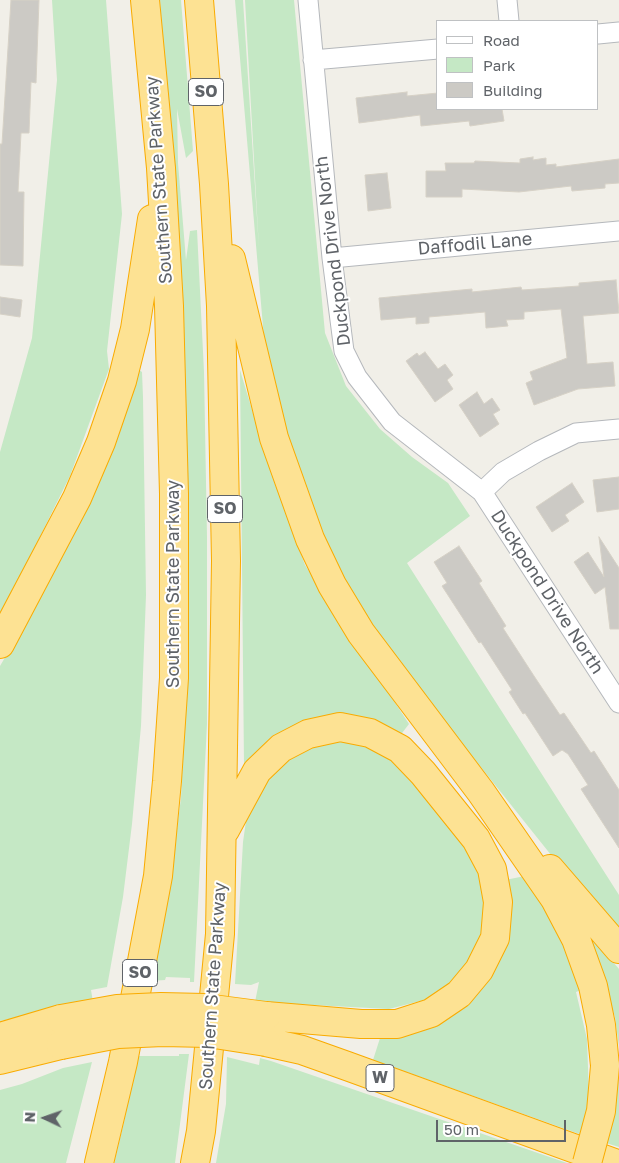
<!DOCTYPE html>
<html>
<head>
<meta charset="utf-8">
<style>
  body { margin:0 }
  #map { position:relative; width:619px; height:1163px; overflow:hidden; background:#f1efe8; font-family:"Golos Text",sans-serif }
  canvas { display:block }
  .legend { position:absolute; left:436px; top:20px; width:162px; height:90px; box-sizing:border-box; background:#fff; border:1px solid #bfc1c3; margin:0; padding:6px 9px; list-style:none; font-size:15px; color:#5f6368 }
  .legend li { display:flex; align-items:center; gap:10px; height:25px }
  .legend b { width:25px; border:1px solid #bfc1c3 }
  .north { position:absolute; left:20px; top:1093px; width:50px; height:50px; -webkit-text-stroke:4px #fff; paint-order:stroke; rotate:273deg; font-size:14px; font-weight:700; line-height:20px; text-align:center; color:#5f6368 }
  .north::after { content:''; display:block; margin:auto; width:18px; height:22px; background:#5f6368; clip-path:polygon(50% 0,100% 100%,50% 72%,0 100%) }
  .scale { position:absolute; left:436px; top:1120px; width:130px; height:22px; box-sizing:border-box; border:2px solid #5f6368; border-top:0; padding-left:6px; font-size:15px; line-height:18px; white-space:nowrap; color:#5f6368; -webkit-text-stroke:4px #fff; paint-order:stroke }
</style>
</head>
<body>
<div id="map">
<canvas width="619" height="1163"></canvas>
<ul class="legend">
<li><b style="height:6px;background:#fff"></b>Road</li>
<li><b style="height:14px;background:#c5e8c5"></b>Park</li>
<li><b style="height:14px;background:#cccac5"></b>Building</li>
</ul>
<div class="north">N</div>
<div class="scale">50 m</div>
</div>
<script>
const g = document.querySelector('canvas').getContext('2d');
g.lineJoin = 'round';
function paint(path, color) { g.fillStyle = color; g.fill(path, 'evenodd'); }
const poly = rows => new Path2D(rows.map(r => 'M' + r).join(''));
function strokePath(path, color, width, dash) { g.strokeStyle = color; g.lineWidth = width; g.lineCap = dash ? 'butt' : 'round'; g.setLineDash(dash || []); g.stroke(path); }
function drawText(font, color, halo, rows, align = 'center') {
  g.font = font + ' "Golos Text",sans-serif'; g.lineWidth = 4; g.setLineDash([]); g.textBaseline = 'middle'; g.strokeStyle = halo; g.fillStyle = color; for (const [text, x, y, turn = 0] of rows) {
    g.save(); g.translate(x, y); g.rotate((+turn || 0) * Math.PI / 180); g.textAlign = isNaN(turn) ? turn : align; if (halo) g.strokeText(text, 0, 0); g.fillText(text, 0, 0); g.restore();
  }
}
paint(poly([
  [52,0,106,0,122,214,107,351,109,369,70,476,0,617,0,452,32,338,57,80],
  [160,0,181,0,193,151,186,158,177,109,178,163,186,260,190,231,197,230,204,372,207,537,207,724,194,982,190,982,190,978,166,977,165,980,150,981,167,905,181,798,186,690,179,256],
  [235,0,243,0,259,249,245,0,294,0,325,333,346,386,380,429,412,457,448,483,470,516,407,563,619,895,619,940,408,676,341,578,296,483,265,350],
  [134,366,142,372,143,397,146,595,141,726,132,824,123,897,107,987,91,990,93,1002,0,1021,0,666,10,649],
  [240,370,272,476,305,565,409,724,399,737,354,719,307,720,272,736,244,765],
  [340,737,396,756,478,857,489,917,476,962,444,995,389,1009,255,1002,259,982,251,985,235,984,243,842,249,800,277,762,299,747],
  [525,876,561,931,584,989,576,992,587,1039,589,1096,582,1135,373,1060,381,1035,430,1026,462,1009,492,972,505,880],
  [588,933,619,969,619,1047,615,1017],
  [179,1054,189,1054,175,1163,114,1163,124,1122,136,1056,179,1056],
  [227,1057,259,1065,260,1058,271,1061,567,1163,216,1163,226,1104],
  [92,1062,66,1163,0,1163,0,1090,22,1084,63,1068],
  [619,1065,619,1147,606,1143,616,1099]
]), '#c5e8c5');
const building = poly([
  [11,0,39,0,36,83,31,82,29,133,21,133,18,192,24,192,23,266,0,265,0,144,2,144,11,0],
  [407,92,407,96,438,93,438,109,502,109,504,121,470,126,469,121,421,126,420,115,359,123,356,98,407,92],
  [533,157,533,160,546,158,546,165,556,164,556,167,619,159,619,183,605,184,605,188,572,191,571,186,519,192,462,189,462,197,426,197,426,171,446,171,445,163,474,163,475,161,520,163,520,159,533,157],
  [387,173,391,208,368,211,365,175,387,173],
  [616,280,619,313,583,316,587,364,613,362,615,386,578,389,534,405,526,383,533,380,530,372,567,358,561,309,524,312,524,319,506,320,508,326,486,328,485,312,429,317,429,323,416,324,416,317,381,320,379,298,472,289,472,292,521,287,522,290,579,286,579,283,616,280],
  [0,297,22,300,20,317,0,314,0,297],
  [425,352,438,369,445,364,453,375,447,380,453,389,435,402,406,361,417,353,419,356,425,352],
  [477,392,484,404,492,398,500,410,493,414,499,424,480,437,459,405,477,392],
  [619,477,619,509,597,512,593,480,619,477],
  [572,483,584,502,565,515,569,521,552,532,536,507,572,483],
  [599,537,619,568,619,629,610,629,605,587,595,594,574,562,588,552,604,577,599,537],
  [459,546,482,581,479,583,506,626,503,628,534,676,560,715,564,713,591,753,594,751,619,790,619,848,581,789,588,785,568,754,562,750,553,756,525,713,523,714,509,692,512,690,481,642,479,643,442,586,447,583,434,562,459,546]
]);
paint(building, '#cccac5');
strokePath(building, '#d6d1c6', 1);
const minor = poly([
  [308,0,332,258,344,351,357,377,392,422,482,492,619,703],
  [507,0,509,21],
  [598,34,619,32],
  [313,60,438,49],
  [332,258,619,231],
  [482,492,503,472,539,451,576,433,619,429]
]);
const motorway = poly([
  [231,259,274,438,310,539,332,585,361,633,481,792,555,899,576,939,593,986,601,1025,605,1066],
  [0,644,77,498,101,442,122,381,135,329,152,219],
  [225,830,257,771,281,748,308,734,340,727,370,733,400,749,423,773,476,839,492,869,498,902,495,938,479,970,459,994,431,1013,397,1024,361,1024,266,1016],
  [550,869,619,949],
  [0,1037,61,1019],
  [266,1042,302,1050,347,1066,614,1163],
  [0,1060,61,1045],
  [99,1163,123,1062,158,876,167,781,174,678,174,494,169,306,161,168,145,0],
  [195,1163,201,1131,220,934,226,561,221,306,214,184,199,0]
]);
strokePath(minor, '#b5b8bc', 21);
strokePath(motorway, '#f9ab00', 30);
strokePath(minor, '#fff', 19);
strokePath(motorway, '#fde293', 28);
const motorwayBridge = poly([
  [61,1019,117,1009,161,1007,205,1008,266,1016],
  [61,1045,118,1034,163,1032,208,1033,266,1042],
  [587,1163,601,1111,605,1066]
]);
strokePath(motorwayBridge, '#f9ab00', 30, []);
strokePath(motorwayBridge, '#fde293', 28);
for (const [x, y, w] of [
  [206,92,35],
  [225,509,35],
  [140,973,35],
  [380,1078,28]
]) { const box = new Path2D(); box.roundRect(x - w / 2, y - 13.5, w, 27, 4); g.fillStyle = '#fff'; g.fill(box); strokePath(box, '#5f6368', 1); }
drawText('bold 16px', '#5f6368', null, [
  ["SO",206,92],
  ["SO",225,509],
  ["SO",140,973],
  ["W",380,1078]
]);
drawText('18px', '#5f6368', '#fff', [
  ["Southern State Parkway",159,180,-94],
  ["Daffodil Lane",475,244,-5],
  ["Duckpond Drive North",333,251,-97],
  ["Southern State Parkway",173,584,-90],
  ["Duckpond Drive North",547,592,57],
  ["Southern State Parkway",213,986,-86]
]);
</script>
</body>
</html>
